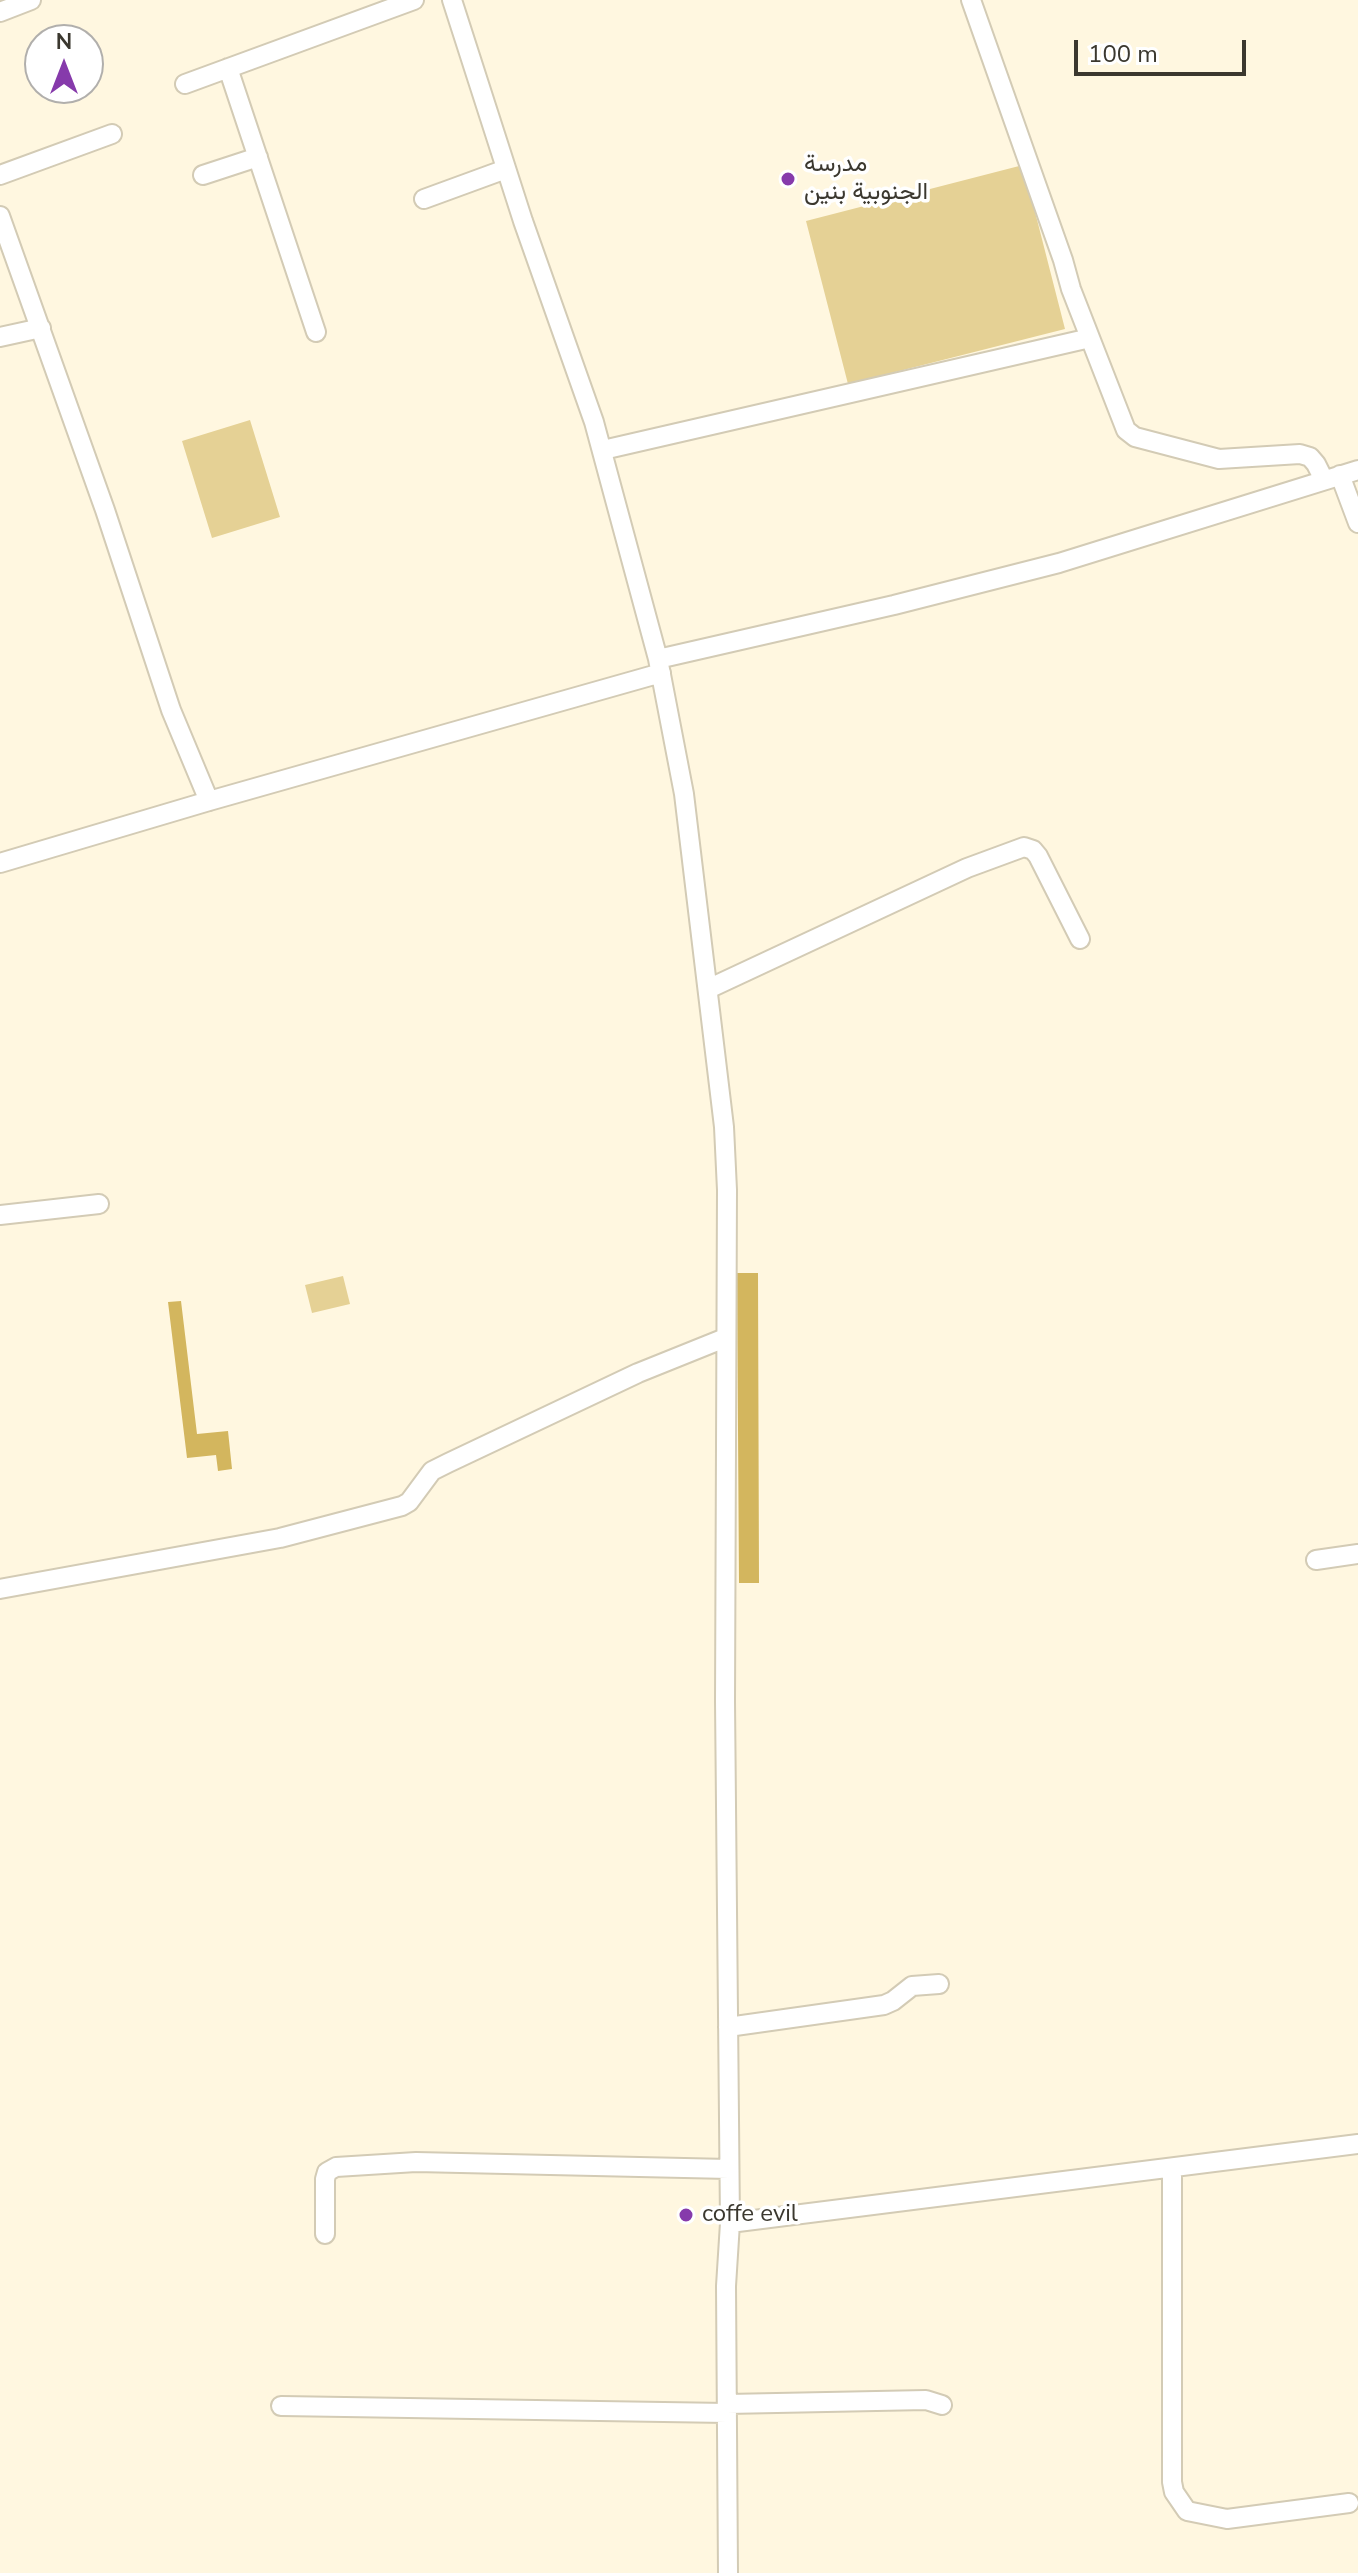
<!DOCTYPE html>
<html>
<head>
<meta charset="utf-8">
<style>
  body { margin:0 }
  #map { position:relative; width:1358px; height:2573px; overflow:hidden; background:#fff7e0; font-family:"Nunito Sans",sans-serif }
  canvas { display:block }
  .north { position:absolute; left:24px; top:24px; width:80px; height:80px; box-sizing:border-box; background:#fff; border:2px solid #b1afac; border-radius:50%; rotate:0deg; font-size:22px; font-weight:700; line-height:32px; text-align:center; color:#3b382f }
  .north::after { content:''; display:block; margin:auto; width:28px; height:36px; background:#863aab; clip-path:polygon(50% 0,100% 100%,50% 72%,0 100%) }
  .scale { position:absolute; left:1074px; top:40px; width:172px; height:36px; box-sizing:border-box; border:4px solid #3b382f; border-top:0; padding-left:10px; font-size:24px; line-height:28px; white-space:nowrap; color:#3b382f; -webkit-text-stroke:6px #fff; paint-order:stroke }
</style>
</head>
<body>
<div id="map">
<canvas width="1358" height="2573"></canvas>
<div class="north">N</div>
<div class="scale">100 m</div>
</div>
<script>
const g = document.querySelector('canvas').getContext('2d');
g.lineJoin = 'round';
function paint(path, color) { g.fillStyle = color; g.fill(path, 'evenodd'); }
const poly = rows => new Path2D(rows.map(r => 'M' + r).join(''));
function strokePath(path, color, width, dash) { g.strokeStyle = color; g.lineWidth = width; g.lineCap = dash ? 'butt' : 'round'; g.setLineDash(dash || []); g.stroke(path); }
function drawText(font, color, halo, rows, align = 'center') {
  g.font = font + ' "Nunito Sans",Vazirmatn,sans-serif'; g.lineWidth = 7; g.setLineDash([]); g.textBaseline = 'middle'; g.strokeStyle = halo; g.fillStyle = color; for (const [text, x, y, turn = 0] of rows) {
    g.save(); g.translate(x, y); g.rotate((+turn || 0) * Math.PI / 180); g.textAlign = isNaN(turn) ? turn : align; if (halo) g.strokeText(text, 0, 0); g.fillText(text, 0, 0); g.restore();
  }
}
paint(poly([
  [1023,165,1065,329,848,384,806,221],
  [250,420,280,517,212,538,182,441],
  [343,1276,350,1304,312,1313,305,1285]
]), '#e5d195');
paint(poly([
  [737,1273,758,1273,759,1583,739,1583],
  [181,1301,197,1434,228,1431,232,1469,218,1471,216,1455,187,1458,168,1302]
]), '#d3b65e');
const minor = poly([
  [452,0,523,221,594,422,658,659,684,794,724,1127,727,1190,725,1701,730,2223,726,2286,728,2573],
  [971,0,1063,260,1071,289,1126,430,1135,437,1219,459,1300,454,1310,457,1316,464,1324,480],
  [0,12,31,0],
  [228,68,316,332],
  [185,84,414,0],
  [0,175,112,134],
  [203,175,258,157],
  [424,199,506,169],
  [0,216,105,510,171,710,209,801],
  [0,337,41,328],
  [603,450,1090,338],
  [1340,475,1358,523],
  [658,659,894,605,1059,563,1358,470],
  [0,863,209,801,661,673],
  [708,989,967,868,1024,847,1033,850,1038,856,1080,939],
  [0,1215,99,1204],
  [1316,1560,1358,1554],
  [0,1589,280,1538,402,1506,409,1502,432,1471,448,1463,638,1373,725,1338],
  [728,2027,884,2005,893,2001,912,1986,939,1984],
  [1172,2168,1172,2482,1174,2492,1187,2511,1227,2519,1349,2503],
  [730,2223,1358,2144],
  [325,2234,325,2179,327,2172,336,2167,416,2162,729,2169],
  [727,2404,926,2400,942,2405],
  [281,2406,727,2413]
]);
strokePath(minor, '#d3cbb5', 22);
strokePath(minor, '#fff', 18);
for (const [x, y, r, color] of [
  [788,179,8,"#863aab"],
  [686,2215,8,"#863aab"]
]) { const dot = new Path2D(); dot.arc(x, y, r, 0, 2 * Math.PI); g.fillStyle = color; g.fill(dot); strokePath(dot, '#fff', 3); }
drawText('24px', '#3b382f', '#fff', [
  ["مدرسة",804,165],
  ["الجنوبية بنين",804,193],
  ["coffe evil",702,2215]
], 'left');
</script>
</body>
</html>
